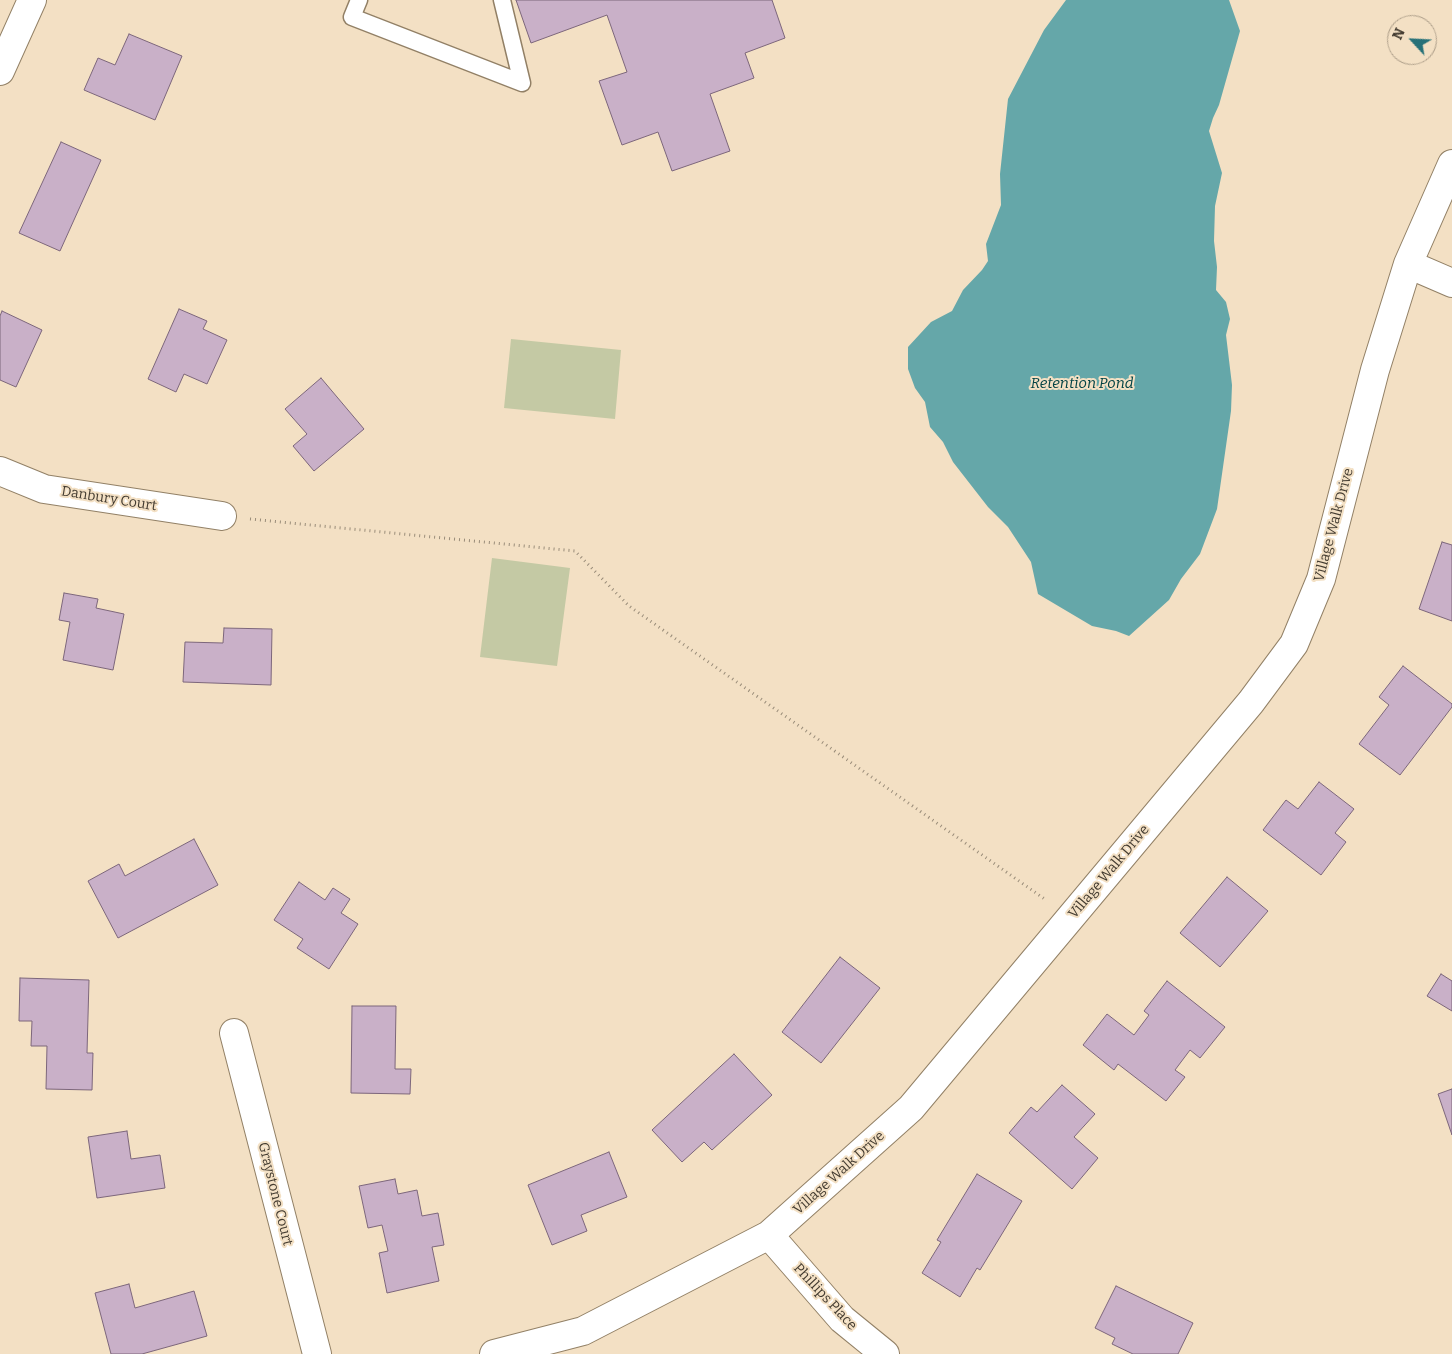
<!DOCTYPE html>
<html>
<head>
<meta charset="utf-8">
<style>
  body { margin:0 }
  #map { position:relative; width:1452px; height:1354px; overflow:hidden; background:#f3e0c4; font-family:Bitter,serif }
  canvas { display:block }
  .north { position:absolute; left:1387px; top:15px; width:50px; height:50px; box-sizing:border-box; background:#f3e0c4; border:1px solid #ad9e89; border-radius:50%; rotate:295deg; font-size:14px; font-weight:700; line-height:20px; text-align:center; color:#433b30 }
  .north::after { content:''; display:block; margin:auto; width:18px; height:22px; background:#277178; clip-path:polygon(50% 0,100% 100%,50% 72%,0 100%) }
</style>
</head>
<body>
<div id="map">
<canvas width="1452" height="1354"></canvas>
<div class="north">N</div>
</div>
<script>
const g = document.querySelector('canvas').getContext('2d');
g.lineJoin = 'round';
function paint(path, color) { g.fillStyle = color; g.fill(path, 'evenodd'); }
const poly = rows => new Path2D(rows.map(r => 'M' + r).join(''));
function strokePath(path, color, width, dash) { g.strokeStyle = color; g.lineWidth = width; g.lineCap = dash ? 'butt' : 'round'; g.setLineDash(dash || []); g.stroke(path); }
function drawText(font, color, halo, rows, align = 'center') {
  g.font = font + ' Bitter,serif'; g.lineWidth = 4; g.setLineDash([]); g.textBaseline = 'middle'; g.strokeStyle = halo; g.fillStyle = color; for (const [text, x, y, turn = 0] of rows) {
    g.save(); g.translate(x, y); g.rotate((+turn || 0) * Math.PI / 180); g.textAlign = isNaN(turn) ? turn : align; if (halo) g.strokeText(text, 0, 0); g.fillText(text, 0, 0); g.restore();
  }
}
paint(poly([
  [511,339,621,350,615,419,504,408],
  [492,558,570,568,557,666,480,657]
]), '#c4c9a4');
paint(poly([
  [1066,0,1229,0,1240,31,1219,105,1213,118,1209,131,1222,173,1215,206,1214,241,1217,267,1216,290,1226,302,1230,319,1226,335,1232,385,1231,411,1217,509,1200,554,1181,579,1169,600,1129,636,1116,631,1092,626,1038,594,1031,562,1008,527,988,507,953,462,943,442,930,427,925,402,915,388,908,369,908,347,931,322,952,311,963,290,982,270,988,261,986,244,1001,205,1000,174,1008,99,1044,30]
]), '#65a7a9');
const building = poly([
  [516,0,772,0,785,38,745,53,754,78,710,94,730,151,672,171,658,132,622,145,599,81,627,72,607,15,531,43,516,0],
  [129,34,182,56,155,120,84,90,98,58,115,65,129,34],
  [61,142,101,160,60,251,19,233,61,142],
  [179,309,207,321,203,329,227,340,207,384,184,374,176,392,148,379,179,309],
  [2,311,42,330,16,387,0,380,0,316,2,311],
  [321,378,364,429,314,471,293,446,307,434,285,409,321,378],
  [1442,542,1452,545,1452,621,1419,609,1442,542],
  [64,593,98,599,96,608,124,614,113,670,63,660,70,622,59,620,64,593],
  [224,628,272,629,271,685,183,682,185,642,223,643,224,628],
  [1403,666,1452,704,1452,707,1400,775,1359,744,1389,705,1379,697,1403,666],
  [1319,782,1354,809,1335,833,1346,842,1321,875,1263,830,1286,800,1298,809,1319,782],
  [194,839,218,885,118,938,88,881,119,864,125,876,194,839],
  [1227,877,1268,911,1220,967,1180,933,1227,877],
  [299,882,325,900,333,888,350,899,341,913,358,924,329,969,297,948,303,939,274,920,299,882],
  [840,957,880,988,821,1063,782,1032,840,957],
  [1441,974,1452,981,1452,1011,1427,996,1441,974],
  [20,978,89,980,87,1053,93,1053,92,1090,46,1089,47,1046,31,1046,32,1021,19,1021,20,978],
  [1167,981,1225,1027,1200,1058,1190,1050,1175,1070,1185,1077,1166,1101,1118,1064,1114,1070,1083,1045,1107,1014,1134,1035,1149,1015,1144,1011,1167,981],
  [352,1006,396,1006,395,1069,411,1069,410,1094,351,1093,352,1006],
  [734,1054,772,1095,712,1150,704,1142,682,1162,652,1130,734,1054],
  [1062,1085,1095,1114,1074,1137,1098,1158,1072,1189,1009,1133,1031,1107,1037,1112,1062,1085],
  [1452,1089,1452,1135,1438,1094,1452,1089],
  [127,1131,131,1159,160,1155,165,1188,97,1198,88,1137,127,1131],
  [609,1152,627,1197,581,1215,587,1231,552,1245,528,1185,609,1152],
  [977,1174,1022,1201,980,1270,977,1268,960,1297,922,1273,941,1242,937,1240,977,1174],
  [395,1179,398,1194,417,1190,422,1216,438,1213,444,1245,432,1247,439,1281,387,1293,379,1253,388,1251,382,1225,368,1228,359,1186,395,1179],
  [129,1284,135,1308,194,1291,207,1336,142,1354,111,1354,95,1293,129,1284],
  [1116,1286,1193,1323,1178,1354,1133,1354,1112,1344,1115,1338,1095,1328,1116,1286]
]);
paint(building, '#c9b0c8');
strokePath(building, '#7c667b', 1);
const lane = poly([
  [359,0,352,17,522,83,502,0]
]);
const street = poly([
  [0,71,32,0],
  [1408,264,1452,283],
  [0,471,44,489,222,516],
  [234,1033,317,1354],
  [769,1235,842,1319,885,1354],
  [494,1354,583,1331,769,1235,911,1108,1251,702,1294,644,1321,579,1375,370,1408,264,1452,164]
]);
strokePath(lane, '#928066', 19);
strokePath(street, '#928066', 30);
strokePath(poly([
  [250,519,575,551,629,606,1046,900]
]), '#998c79', 3, [1, 4]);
strokePath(lane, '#fff', 16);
strokePath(street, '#fff', 28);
drawText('14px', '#433b30', '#f3e0c4', [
  ["Danbury Court",109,499,9],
  ["Village Walk Drive",1334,525,-75],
  ["Village Walk Drive",1109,872,-50],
  ["Village Walk Drive",839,1173,-42],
  ["Graystone Court",275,1194,76],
  ["Phillips Place",825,1297,47]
]);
drawText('italic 15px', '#014244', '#f3e0c4', [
  ["Retention Pond",1082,384]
]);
</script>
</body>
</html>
